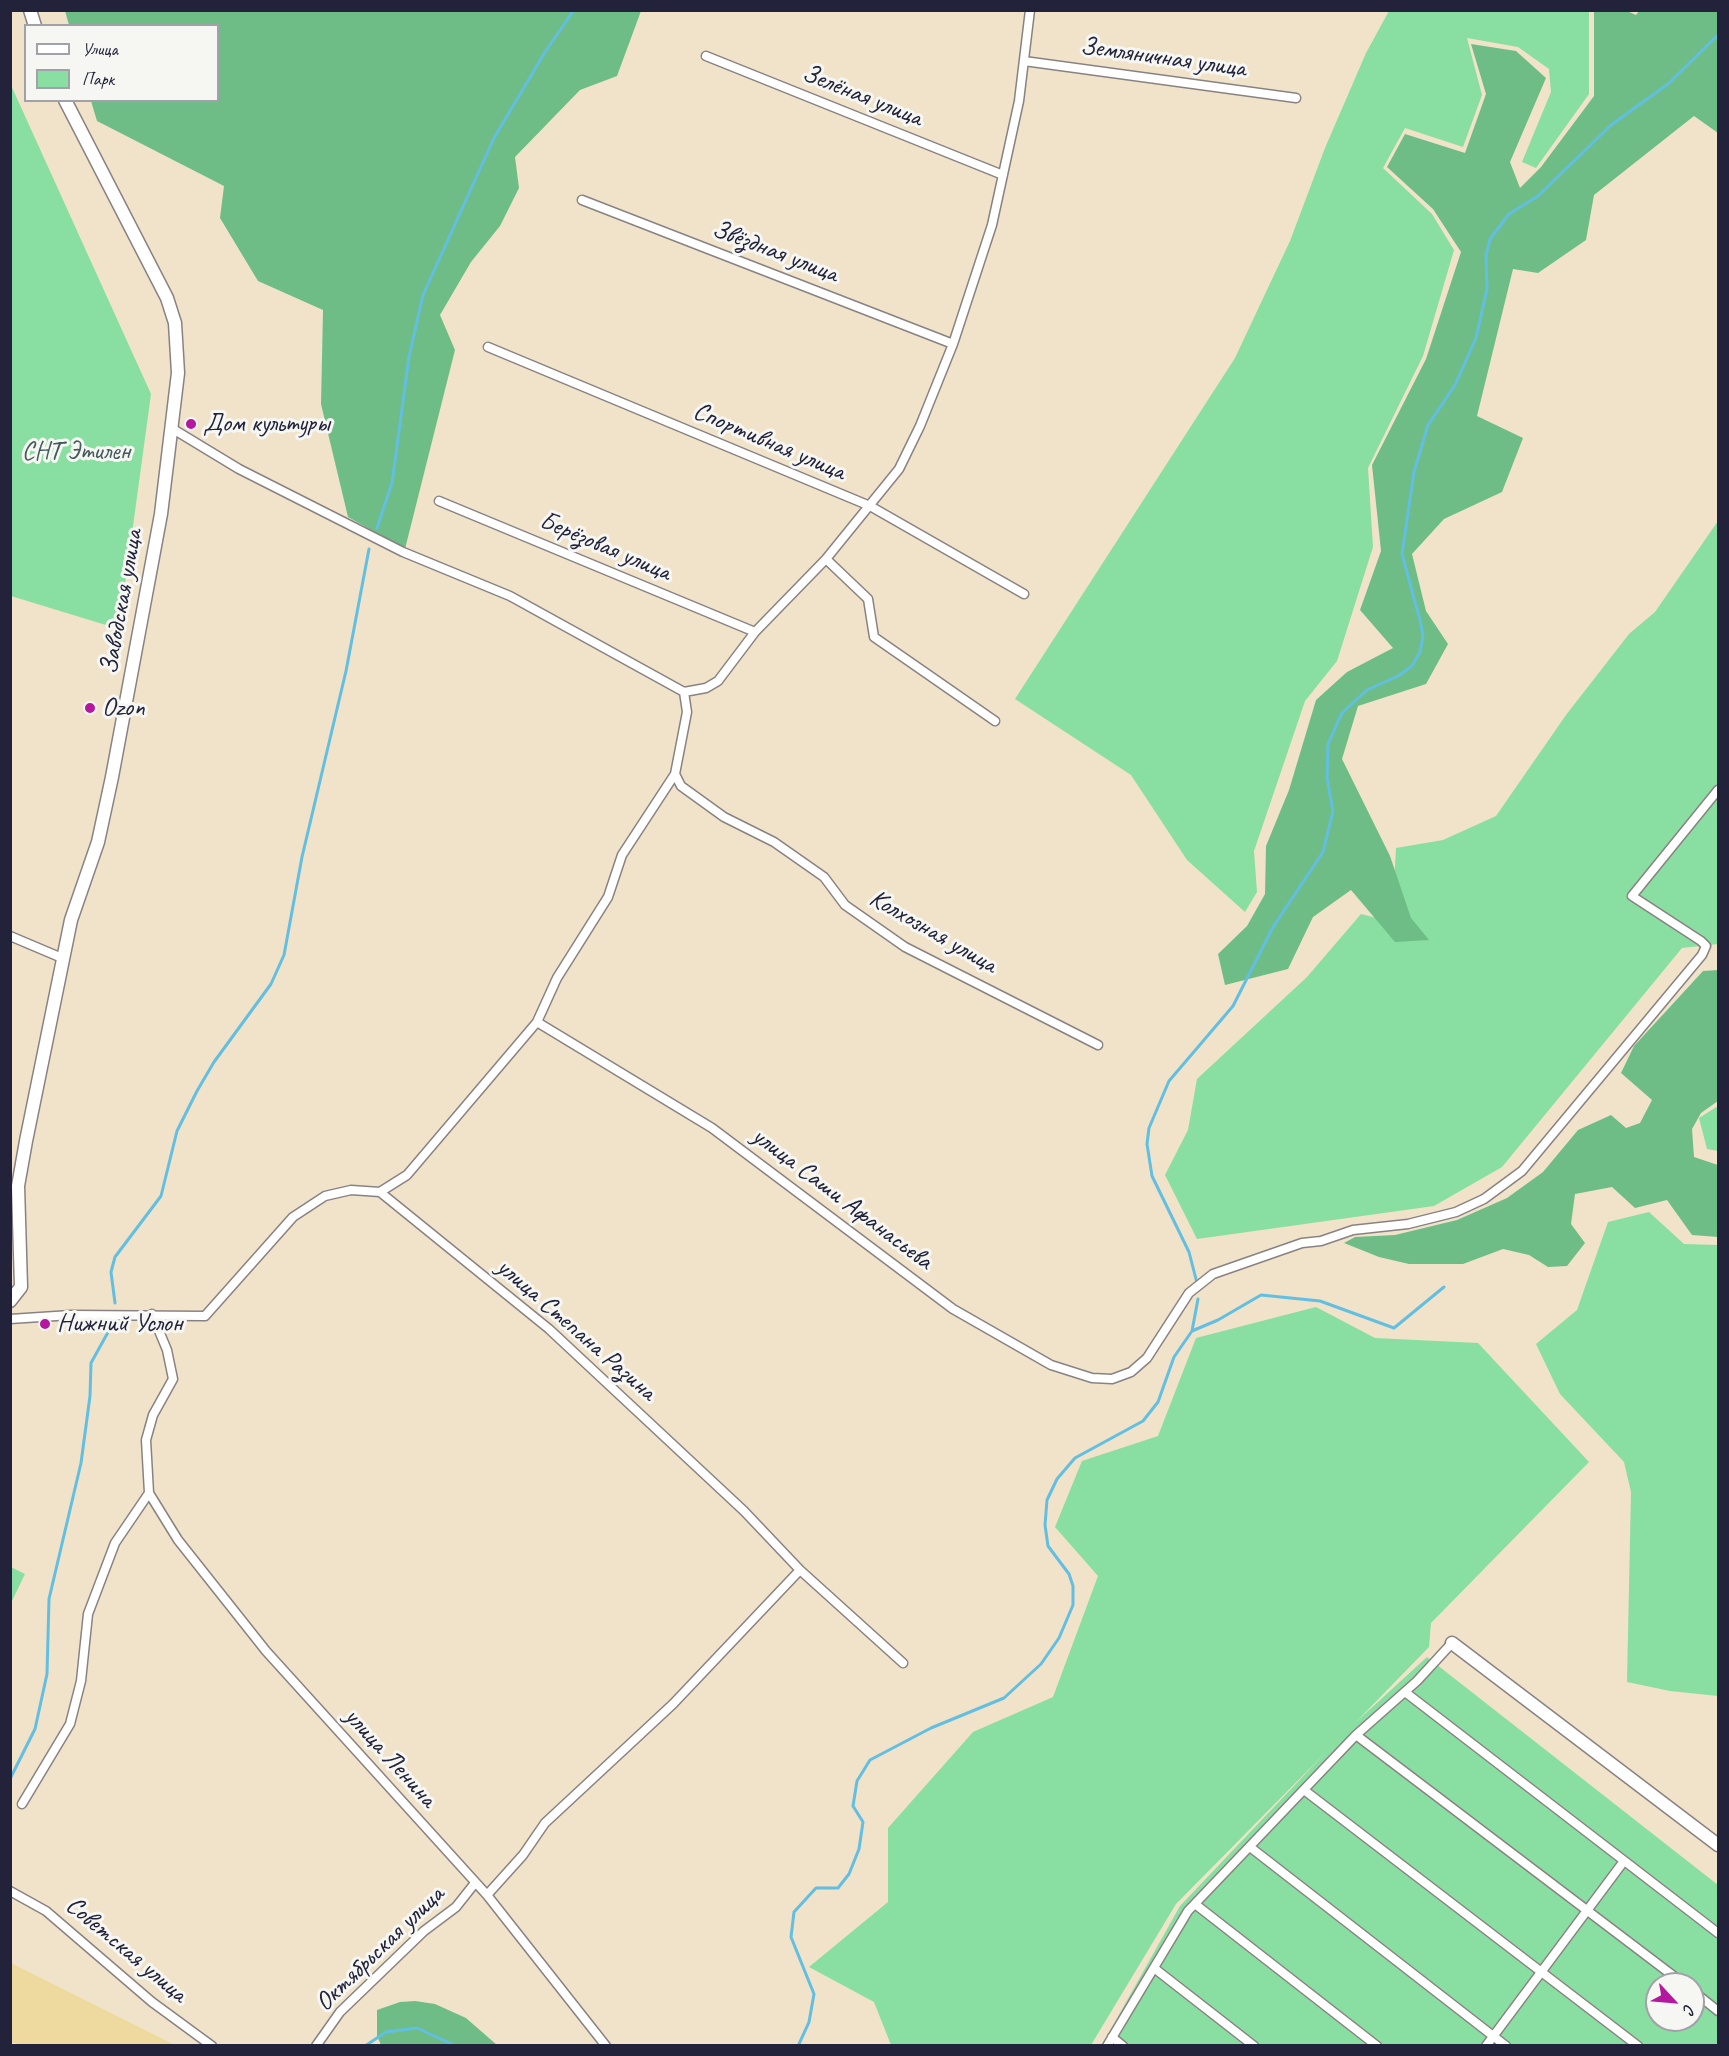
<!DOCTYPE html>
<html>
<head>
<meta charset="utf-8">
<style>
  body { margin:0 }
  #map { position:relative; width:1729px; height:2056px; overflow:hidden; background:#f0e3c9; font-family:Caveat,sans-serif }
  canvas { display:block }
  .frame { position:absolute; inset:0; border:12px solid #22223b; pointer-events:none }
  .legend { position:absolute; left:24px; top:24px; width:195px; height:78px; box-sizing:border-box; background:#f6f6f2; border:2px solid #a1a1a9; margin:0; padding:8px 10px; list-style:none; font-size:18px; color:#22223b }
  .legend li { display:flex; align-items:center; gap:12px; height:30px }
  .legend b { width:30px; border:2px solid #a1a1a9 }
  .north { position:absolute; left:1645px; top:1972px; width:60px; height:60px; box-sizing:border-box; background:#f6f6f2; border:2px solid #a1a1a9; border-radius:50%; rotate:116deg; font-size:16px; font-weight:700; line-height:24px; text-align:center; color:#22223b }
  .north::after { content:''; display:block; margin:auto; width:21px; height:27px; background:#b5179e; clip-path:polygon(50% 0,100% 100%,50% 72%,0 100%) }
</style>
</head>
<body>
<div id="map">
<canvas width="1729" height="2056"></canvas>
<div class="frame"></div>
<ul class="legend">
<li><b style="height:8px;background:#fff"></b>Улица</li>
<li><b style="height:16px;background:#89dea1"></b>Парк</li>
</ul>
<div class="north">С</div>
</div>
<script>
const g = document.querySelector('canvas').getContext('2d');
g.lineJoin = 'round';
function paint(path, color) { g.fillStyle = color; g.fill(path, 'evenodd'); }
const poly = rows => new Path2D(rows.map(r => 'M' + r).join(''));
function strokePath(path, color, width, dash) { g.strokeStyle = color; g.lineWidth = width; g.lineCap = dash ? 'butt' : 'round'; g.setLineDash(dash || []); g.stroke(path); }
function drawText(font, color, halo, rows, align = 'center') {
  g.font = font + ' Caveat,sans-serif'; g.lineWidth = 6; g.setLineDash([]); g.textBaseline = 'middle'; g.strokeStyle = halo; g.fillStyle = color; for (const [text, x, y, turn = 0] of rows) {
    g.save(); g.translate(x, y); g.rotate((+turn || 0) * Math.PI / 180); g.textAlign = isNaN(turn) ? turn : align; if (halo) g.strokeText(text, 0, 0); g.fillText(text, 0, 0); g.restore();
  }
}
paint(poly([
  [1389,11,1589,11,1589,94,1536,168,1522,162,1551,92,1549,69,1518,47,1467,38,1482,95,1463,147,1405,128,1383,168,1432,214,1454,250,1423,356,1368,468,1373,547,1337,661,1305,701,1254,851,1257,892,1245,912,1187,860,1131,775,1015,699,1235,358,1290,241,1325,148,1366,53],
  [10,83,151,394,119,629,11,596],
  [1718,521,1718,944,1682,948,1502,1167,1434,1206,1197,1239,1165,1175,1188,1130,1197,1079,1307,977,1361,914,1392,922,1396,848,1443,840,1496,816,1566,715,1629,634,1655,612],
  [1718,1106,1718,1151,1707,1149,1699,1118],
  [1649,1212,1684,1244,1718,1245,1718,1696,1670,1691,1627,1682,1631,1492,1624,1462,1560,1394,1536,1344,1577,1310,1608,1222],
  [1316,1307,1375,1338,1478,1343,1589,1462,1431,1623,1429,1647,1356,1722,1427,1657,1718,1885,1718,2045,1102,2045,1180,1906,1328,1750,1176,1904,1091,2045,891,2045,874,2002,809,1967,888,1902,888,1828,973,1732,1053,1697,1098,1576,1055,1527,1082,1461,1158,1436,1196,1338],
  [1657,1984,1693,1984,1693,2020,1657,2020],
  [11,1567,25,1574,11,1603,11,1566]
]), '#89dea1');
paint(poly([
  [65,11,641,11,617,76,580,90,515,157,519,188,500,226,471,262,440,315,455,350,405,549,348,517,321,404,323,310,258,281,220,218,224,186,97,121,91,101,218,100,218,26,69,25],
  [1594,11,1627,11,1636,15,1639,11,1718,11,1718,133,1694,116,1594,195,1586,240,1538,273,1513,269,1477,416,1523,438,1502,492,1444,519,1412,554,1426,611,1448,644,1426,684,1358,706,1342,759,1390,856,1411,918,1429,940,1395,942,1351,890,1313,917,1288,969,1225,985,1218,954,1247,926,1265,894,1266,846,1289,790,1316,700,1347,672,1393,648,1360,610,1381,551,1372,465,1426,359,1461,252,1433,209,1387,167,1405,134,1465,153,1486,94,1471,44,1516,51,1546,78,1510,162,1520,188,1541,167,1594,96],
  [1718,970,1718,1101,1701,1113,1692,1129,1694,1157,1718,1165,1718,1237,1692,1235,1667,1200,1635,1208,1612,1187,1575,1194,1571,1224,1585,1243,1567,1266,1548,1267,1529,1255,1503,1249,1463,1264,1409,1264,1379,1257,1344,1243,1355,1237,1395,1235,1457,1220,1507,1198,1543,1172,1578,1130,1611,1115,1626,1128,1640,1123,1652,1100,1621,1073,1634,1046,1703,971],
  [415,2001,435,2004,466,2018,497,2045,381,2045,377,2036,377,2010,400,2002]
]), '#6ebd87');
paint(poly([
  [10,1963,11,1963,175,2045,26,2046,11,2042]
]), '#eeda9e');
strokePath(poly([
  [377,528,392,483,409,357,423,295,494,138,545,52,574,10],
  [1197,1283,1189,1252,1152,1176,1147,1144,1149,1128,1169,1081,1233,1006,1273,927,1323,852,1333,811,1327,778,1328,744,1342,713,1367,690,1398,676,1412,666,1420,652,1423,636,1420,620,1402,554,1414,472,1428,425,1455,385,1476,338,1487,289,1486,255,1490,239,1509,214,1538,196,1611,125,1668,84,1718,35],
  [115,1303,111,1272,115,1257,161,1196,177,1131,197,1091,214,1062,271,984,284,955,302,857,346,671,369,549],
  [1192,1331,1198,1299],
  [10,1779,35,1729,47,1674,49,1599,81,1463,90,1396,91,1363,112,1325],
  [365,2046,386,2032,417,2028,456,2046],
  [798,2046,809,2022,814,1994,791,1937,794,1912,816,1888,838,1888,849,1874,859,1849,863,1822,853,1806,857,1781,870,1760,931,1728,1004,1698,1041,1664,1059,1638,1073,1605,1073,1586,1069,1574,1048,1546,1045,1525,1047,1500,1057,1479,1075,1458,1143,1421,1158,1402,1174,1357,1192,1331,1218,1320,1261,1295,1320,1301,1394,1328,1444,1287]
]), '#63bfe1', 3);
const street = poly([
  [706,56,1003,175],
  [1024,61,1296,98],
  [582,200,953,344],
  [488,347,870,506,1024,594],
  [173,429,239,469,403,552,510,596,684,692],
  [439,501,755,632],
  [826,559,868,599,874,637,995,721],
  [675,774,681,786,724,817,774,842,824,877,845,905,905,947,1098,1045],
  [10,936,62,958],
  [537,1022,712,1128,953,1309,1051,1365,1092,1378,1112,1379,1131,1372,1147,1358,1189,1293,1213,1274,1302,1243,1321,1241,1353,1230,1408,1224,1456,1212,1484,1199,1522,1171,1702,955,1706,946,1701,941,1632,896,1718,790],
  [380,1192,407,1175,537,1022,557,978,608,897,622,855,675,774,687,712,684,692,706,688,718,681,755,632,826,559,899,469,920,426,953,344,992,225,1019,101,1030,10],
  [152,1314,167,1350,173,1379,153,1415,146,1440,149,1493,178,1540,266,1651,487,1895,606,2046],
  [10,1319,71,1315,205,1316,293,1217,325,1196,351,1190,380,1192,549,1329,744,1511,800,1570,903,1663],
  [1405,1692,1718,1933],
  [1356,1735,1684,1984],
  [1304,1790,1638,2046],
  [22,1804,70,1724,81,1681,88,1614,115,1543,149,1493],
  [1250,1847,1506,2046],
  [10,1891,46,1911,152,2002,212,2046],
  [487,1895,523,1855,545,1823,673,1704,800,1570],
  [1195,1904,1377,2046],
  [1154,1968,1254,2046],
  [1693,1991,1718,2011],
  [1112,2037,1123,2046],
  [316,2046,340,2012,424,1931,456,1907,475,1883],
  [1107,2046,1188,1911,1356,1735,1417,1681,1452,1643],
  [1486,2046,1624,1861]
]);
const secondary = poly([
  [30,10,35,26],
  [10,1301,21,1287,18,1186,26,1141,71,920,98,842,112,777,161,514,178,373,175,323,167,298,65,100],
  [1452,1643,1718,1845]
]);
strokePath(street, '#898282', 11);
strokePath(secondary, '#898282', 15);
strokePath(street, '#fff', 8);
strokePath(secondary, '#fff', 12);
for (const [x, y, r, color] of [
  [191,424,6,"#b5179e"],
  [90,708,6,"#b5179e"],
  [45,1324,6,"#b5179e"]
]) { const dot = new Path2D(); dot.arc(x, y, r, 0, 2 * Math.PI); g.fillStyle = color; g.fill(dot); strokePath(dot, '#f6f6f2', 2); }
drawText('26px', '#22223b', '#f6f6f2', [
  ["Земляничная улица",1163,58,8],
  ["Зелёная улица",862,96,22],
  ["Звёздная улица",775,252,21],
  ["Спортивная улица",769,442,23],
  ["Берёзовая улица",605,547,23],
  ["Заводская улица",122,602,-80],
  ["Колхозная улица",933,932,30],
  ["улица Саши Афанасьева",842,1199,37],
  ["улица Степана Разина",576,1330,41],
  ["улица Ленина",390,1758,48],
  ["Октябрьская улица",380,1949,-44],
  ["Советская улица",126,1950,40]
]);
drawText('26px', '#22223b', '#f6f6f2', [
  ["Дом культуры",203,424],
  ["Ozon",102,708],
  ["Нижний Услон",57,1324]
], 'left');
drawText('26px', '#415a5a', '#f6f6f2', [
  ["СНТ Этилен",76,452]
]);
</script>
</body>
</html>
